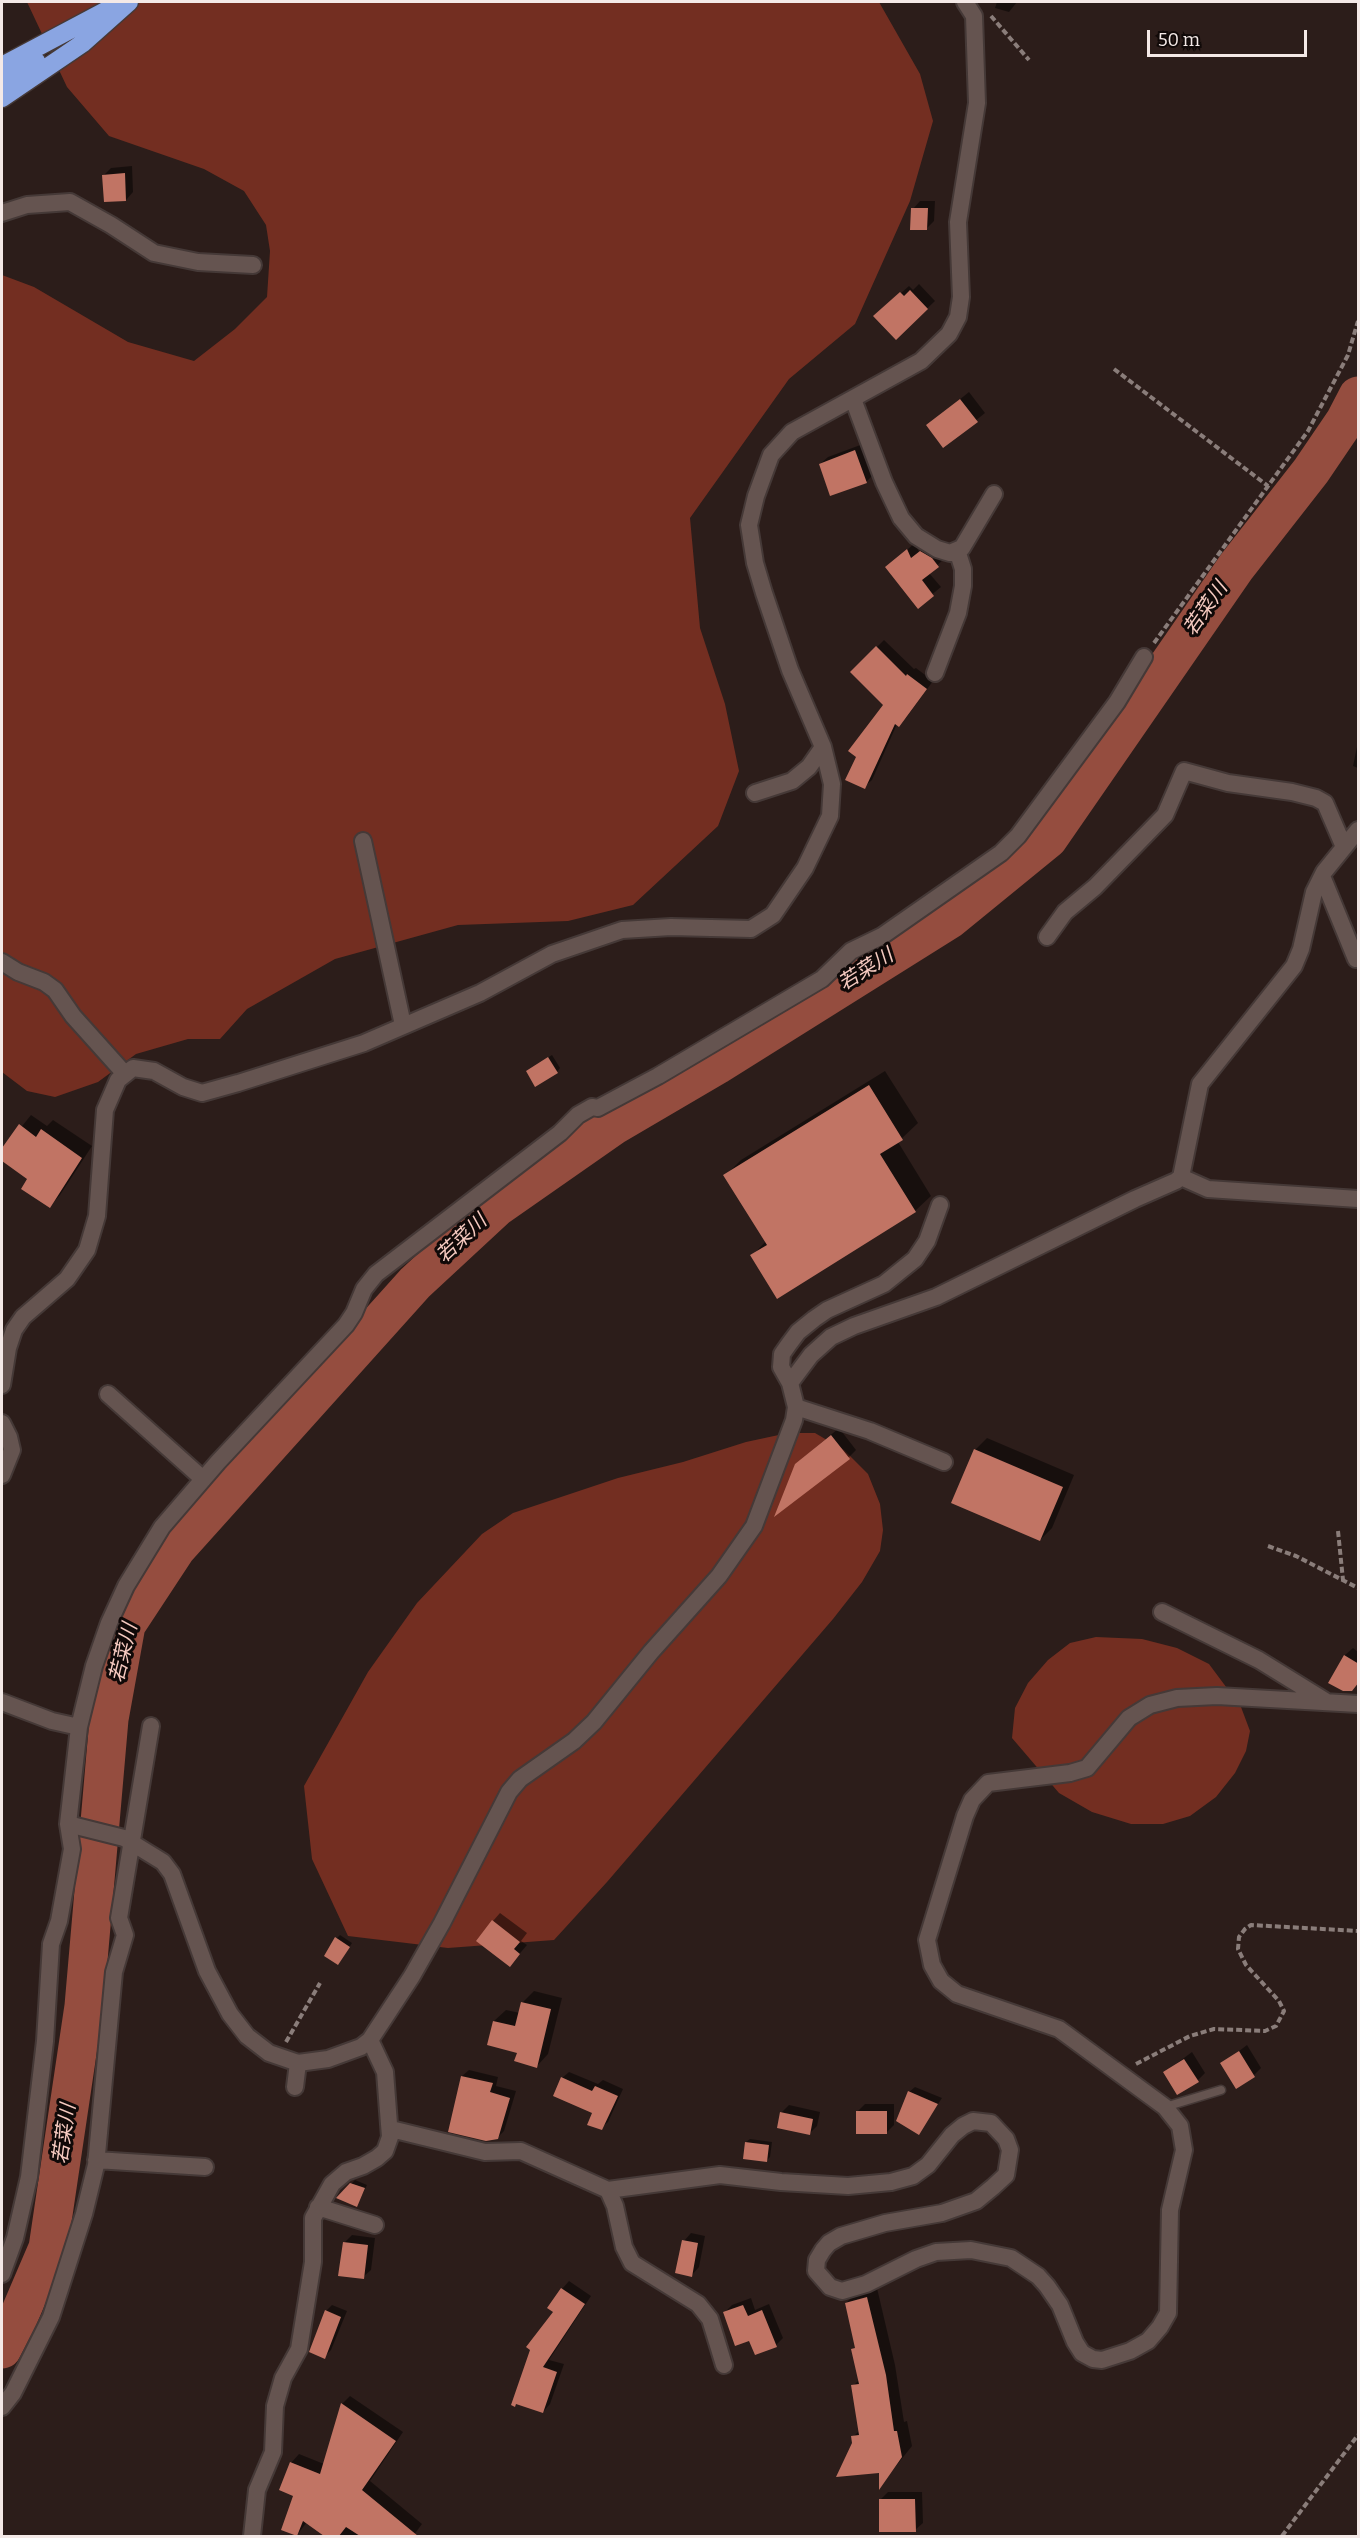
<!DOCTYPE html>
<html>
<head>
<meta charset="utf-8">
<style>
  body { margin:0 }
  #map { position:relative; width:1360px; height:2538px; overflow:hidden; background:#2c1d1a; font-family:Bitter,serif }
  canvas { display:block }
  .frame { position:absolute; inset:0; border:3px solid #f4e9e7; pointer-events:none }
  .scale { position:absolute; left:1147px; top:30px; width:160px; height:27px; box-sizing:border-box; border:3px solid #f4e9e7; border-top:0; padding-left:8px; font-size:18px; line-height:21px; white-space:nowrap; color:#f4e9e7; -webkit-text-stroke:4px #100908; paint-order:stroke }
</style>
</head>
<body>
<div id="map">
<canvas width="1360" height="2538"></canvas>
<div class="frame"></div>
<div class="scale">50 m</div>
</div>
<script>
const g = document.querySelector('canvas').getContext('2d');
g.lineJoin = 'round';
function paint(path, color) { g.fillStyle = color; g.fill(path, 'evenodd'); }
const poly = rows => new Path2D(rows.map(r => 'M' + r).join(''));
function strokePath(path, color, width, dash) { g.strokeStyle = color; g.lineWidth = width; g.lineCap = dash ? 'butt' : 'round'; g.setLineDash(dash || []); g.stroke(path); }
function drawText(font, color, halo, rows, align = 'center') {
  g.font = font + ' Bitter,"Noto Sans JP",serif'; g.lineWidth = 6; g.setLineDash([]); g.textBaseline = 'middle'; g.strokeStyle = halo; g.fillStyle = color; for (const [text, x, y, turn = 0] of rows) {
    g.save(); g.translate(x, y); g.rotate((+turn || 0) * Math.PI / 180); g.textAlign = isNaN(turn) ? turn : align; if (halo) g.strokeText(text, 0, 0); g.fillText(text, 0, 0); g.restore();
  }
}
paint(poly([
  [27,2,879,2,920,74,933,121,910,201,855,324,789,379,690,518,700,628,725,704,739,771,718,826,633,905,568,921,458,925,335,959,247,1009,220,1039,188,1039,136,1054,98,1082,55,1097,27,1091,2,1072,2,275,34,287,128,342,194,361,235,329,267,297,270,251,266,225,244,191,204,169,109,136,67,87],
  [788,1433,815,1433,844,1450,868,1474,880,1504,883,1530,880,1551,862,1582,833,1619,607,1882,554,1940,448,1948,348,1936,312,1859,304,1786,368,1672,417,1603,482,1534,513,1513,618,1478,683,1462,746,1442],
  [1096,1637,1142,1639,1177,1648,1209,1664,1241,1707,1250,1731,1246,1751,1235,1773,1216,1797,1190,1816,1163,1824,1131,1824,1092,1812,1059,1793,1012,1738,1015,1708,1028,1683,1048,1660,1070,1643]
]), '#732e21');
paint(poly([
  [997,2,1017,2,1009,12,995,8],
  [132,166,133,192,126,200,104,175,111,168],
  [920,201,935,201,934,221,927,228,913,209],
  [919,284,935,301,896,338,883,309,909,286,913,290],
  [969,392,985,413,944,446,928,425],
  [863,444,874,474,867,481,831,494,820,464,828,457],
  [915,543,919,552,929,544,945,558,929,573,941,587,918,606,887,567],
  [884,640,914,669,916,668,933,681,906,718,897,724,872,780,864,787,858,756,885,705,852,672],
  [1358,742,1358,768,1353,766],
  [552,1055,560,1068,557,1072,527,1071],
  [885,1071,918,1123,898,1142,931,1196,915,1211,752,1256,766,1241,725,1176,741,1160],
  [31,1115,47,1126,53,1120,92,1146,60,1195,50,1206,29,1179,2,1159,2,1151],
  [839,1428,856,1450,849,1457,796,1464],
  [987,1438,1074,1475,1052,1528,1040,1540,975,1450],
  [1353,1648,1358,1652,1358,1685,1330,1683,1345,1655],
  [500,1913,527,1933,521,1941,527,1945,510,1965,493,1921],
  [340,1935,352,1943,341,1960,337,1938],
  [534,1991,562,1998,548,2054,537,2066,519,2051,489,2044,494,2021,506,2010,520,2013,522,2003],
  [1247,2045,1261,2068,1254,2075,1222,2064],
  [1192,2052,1205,2073,1198,2080,1165,2072],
  [469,2070,498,2077,496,2086,516,2091,504,2131,498,2137,462,2076],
  [569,2072,598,2084,603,2080,623,2089,608,2122,601,2128,594,2112,562,2078],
  [915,2087,942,2098,919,2133,909,2092],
  [865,2104,894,2104,894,2125,886,2133,857,2112],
  [789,2105,820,2112,817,2126,809,2134,781,2113],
  [750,2139,772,2142,770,2157,767,2160,746,2142],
  [355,2180,367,2185,357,2205,339,2197],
  [691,2233,705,2236,699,2267,692,2275,684,2241],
  [352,2235,375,2238,371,2270,363,2277,344,2243],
  [569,2281,591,2296,549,2360,564,2364,550,2404,543,2412,517,2403,555,2311,562,2289],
  [877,2288,895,2365,904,2422,907,2421,912,2446,880,2486,880,2471,854,2443,853,2437,860,2430,853,2386,860,2379,853,2350,857,2346,846,2303,856,2293],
  [751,2298,755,2310,769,2304,783,2338,776,2345,750,2339,725,2312,732,2305],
  [332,2305,347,2311,331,2350,324,2357,326,2311],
  [350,2396,403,2432,370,2481,422,2524,413,2536,327,2536,307,2522,297,2535,291,2463,299,2454,324,2464,342,2404],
  [888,2492,922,2492,923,2523,915,2530,880,2500]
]), '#0007');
strokePath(poly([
  [2,2349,18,2318,48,2248,84,2006,109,1719,126,1625,176,1549,415,1283,497,1207,613,1126,717,1065,950,919,1048,839,1236,567,1311,471,1345,421,1358,396]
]), '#954d3f', 39);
paint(poly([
  [125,173,126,201,104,202,102,175],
  [911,208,928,208,927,230,910,230],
  [910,290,928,309,896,340,873,316,900,292,904,296],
  [960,399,978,422,943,448,926,425],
  [855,450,867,483,830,496,819,464],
  [907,549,911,558,920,551,932,558,939,567,922,580,934,596,918,609,885,567],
  [876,646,906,676,907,674,927,689,899,727,895,724,865,789,845,780,856,757,848,751,883,705,850,672],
  [548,1057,558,1073,535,1087,526,1071],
  [869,1085,903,1140,880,1154,916,1212,777,1299,750,1255,767,1245,723,1175],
  [19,1124,36,1137,41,1129,82,1158,50,1208,21,1189,27,1179,2,1161,2,1148],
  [831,1435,850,1459,774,1517,795,1464],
  [974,1449,1063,1487,1040,1541,951,1503],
  [1344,1655,1359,1664,1359,1682,1352,1691,1343,1691,1328,1683],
  [492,1920,520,1942,514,1949,520,1954,510,1967,476,1941],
  [335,1937,350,1947,338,1965,324,1956],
  [521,2002,551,2009,537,2068,514,2061,517,2053,487,2045,493,2021,515,2026],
  [1239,2051,1255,2077,1236,2089,1220,2063],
  [1184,2059,1199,2082,1177,2095,1163,2072],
  [461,2076,493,2083,490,2092,510,2098,498,2139,486,2141,448,2132],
  [561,2077,592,2091,595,2086,618,2096,602,2130,587,2125,592,2113,553,2096],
  [908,2091,938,2104,919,2135,896,2121],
  [856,2111,887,2111,887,2134,856,2134],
  [780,2112,813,2119,810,2135,777,2128],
  [745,2142,769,2145,767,2162,743,2159],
  [350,2183,365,2188,357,2207,336,2198],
  [682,2240,698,2243,692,2277,675,2273],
  [343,2242,368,2245,364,2279,338,2276],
  [561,2288,585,2304,543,2367,557,2372,543,2413,516,2404,515,2407,511,2405,530,2350,526,2347,553,2312,547,2308],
  [867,2297,886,2375,894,2431,897,2431,902,2457,879,2490,879,2473,836,2477,852,2443,851,2436,859,2435,851,2385,859,2384,851,2349,855,2348,845,2303],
  [743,2305,748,2316,762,2310,777,2347,755,2355,749,2341,735,2346,723,2312],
  [325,2310,341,2317,325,2359,309,2352],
  [341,2403,396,2441,362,2490,418,2536,360,2536,346,2527,339,2536,324,2536,303,2521,297,2536,281,2530,293,2496,279,2490,290,2462,320,2474],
  [879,2499,915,2499,916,2532,879,2532]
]), '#c17464');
const lane = poly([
  [1165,2107,1221,2090]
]);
const street = poly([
  [2,213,27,205,70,202,111,225,154,253,198,262,253,265],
  [853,399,884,482,901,518,916,536,937,549,950,553,962,548,994,494],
  [935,673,958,613,963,586,963,569,957,550],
  [755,793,792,781,809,767,823,747],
  [363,841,403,1025],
  [1322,876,1356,959],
  [1047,937,1065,912,1095,887,1165,815,1184,771,1228,783,1292,792,1316,798,1325,803,1344,847],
  [2,962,18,972,44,982,55,990,73,1016,125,1074],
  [1181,1177,1208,1189,1358,1199],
  [790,1383,811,1355,831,1337,854,1326,936,1297,1135,1199,1176,1181,1181,1177,1200,1084,1294,966,1301,949,1314,892,1324,872,1358,830],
  [2,1385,8,1348,14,1330,23,1317,67,1279,87,1250,97,1216,105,1110,118,1080,133,1068,154,1071,183,1087,202,1093,238,1083,364,1043,480,993,552,954,622,930,671,927,751,929,773,915,805,868,830,816,832,784,823,747,790,670,764,593,755,563,749,525,756,496,771,455,792,432,921,361,949,334,958,317,961,297,958,222,977,103,974,16,965,2],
  [108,1394,203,1479],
  [796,1407,870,1431,944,1462],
  [2,1423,9,1437,12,1450,2,1475],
  [1162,1612,1259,1660,1327,1702],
  [2,1702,52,1721,79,1727,68,1824,124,1838,163,1862,172,1874,207,1971,230,2014,247,2036,269,2053,298,2063,328,2059,361,2047,370,2040,412,1976,442,1923,509,1792,520,1779,574,1741,594,1722,651,1652,719,1576,754,1526,794,1420,796,1407,790,1383,781,1367,782,1354,789,1344,798,1332,814,1319,827,1310,884,1284,915,1259,927,1241,940,1205],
  [79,1727,94,1666,109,1623,126,1586,162,1527,218,1462,346,1325,354,1313,364,1289,376,1274,560,1133,578,1115,592,1107,598,1108,658,1076,822,979,851,951,882,936,1001,853,1018,836,1117,702,1144,657],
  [295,2087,298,2063],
  [391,2129,485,2152,521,2151,608,2190,720,2175,781,2182,848,2186,891,2182,913,2176,928,2165,952,2135,963,2126,973,2121,991,2123,1006,2139,1010,2150,1006,2175,993,2187,976,2201,942,2213,885,2223,841,2236,829,2243,823,2250,817,2260,816,2271,830,2287,842,2291,866,2284,916,2259,936,2252,971,2250,1011,2258,1038,2276,1047,2286,1060,2305,1075,2342,1082,2353,1093,2359,1102,2360,1130,2351,1148,2341,1160,2327,1168,2313,1170,2210,1184,2150,1180,2126,1165,2107,1059,2029,957,1994,941,1981,932,1965,927,1940,965,1816,972,1800,988,1783,1070,1773,1087,1768,1129,1718,1150,1705,1177,1698,1217,1696,1358,1704],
  [96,2160,205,2167],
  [608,2190,615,2206,624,2247,632,2263,698,2304,710,2319,724,2365],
  [318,2207,375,2225],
  [2,2274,15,2238,29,2177,45,2041,51,1944,59,1921,72,1849,68,1824],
  [2,2407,13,2393,51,2317,84,2214,96,2165,114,1972,125,1935,119,1918,151,1726],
  [252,2536,257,2490,273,2452,275,2406,283,2378,299,2349,313,2262,313,2218,332,2184,346,2172,363,2166,377,2158,385,2151,390,2137,385,2072,370,2040]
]);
const highway = poly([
  [2,66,111,8],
  [2,82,36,61],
  [2,98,83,43,129,2]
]);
strokePath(lane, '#453937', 11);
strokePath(street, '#453937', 20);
strokePath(highway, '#453937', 21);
strokePath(poly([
  [991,16,1029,60],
  [1114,369,1268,486],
  [1154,643,1308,431,1348,355,1358,321],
  [1338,1531,1343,1580],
  [1268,1546,1296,1556,1358,1588],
  [286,2042,320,1983],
  [1136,2064,1190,2036,1214,2029,1265,2031,1276,2026,1284,2011,1279,2001,1246,1965,1238,1949,1239,1937,1245,1929,1251,1925,1358,1931],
  [1282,2536,1358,2435]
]), '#8a7d7a', 4, [6, 3]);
strokePath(lane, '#655450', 8);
strokePath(street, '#655450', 16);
strokePath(highway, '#8aa5e2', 18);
drawText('italic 20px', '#f7cbc1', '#100908', [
  ["若菜川",1206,609,-55],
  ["若菜川",866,970,-32],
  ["若菜川",462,1239,-43],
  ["若菜川",124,1653,-76],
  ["若菜川",65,2134,-82]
]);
</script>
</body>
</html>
